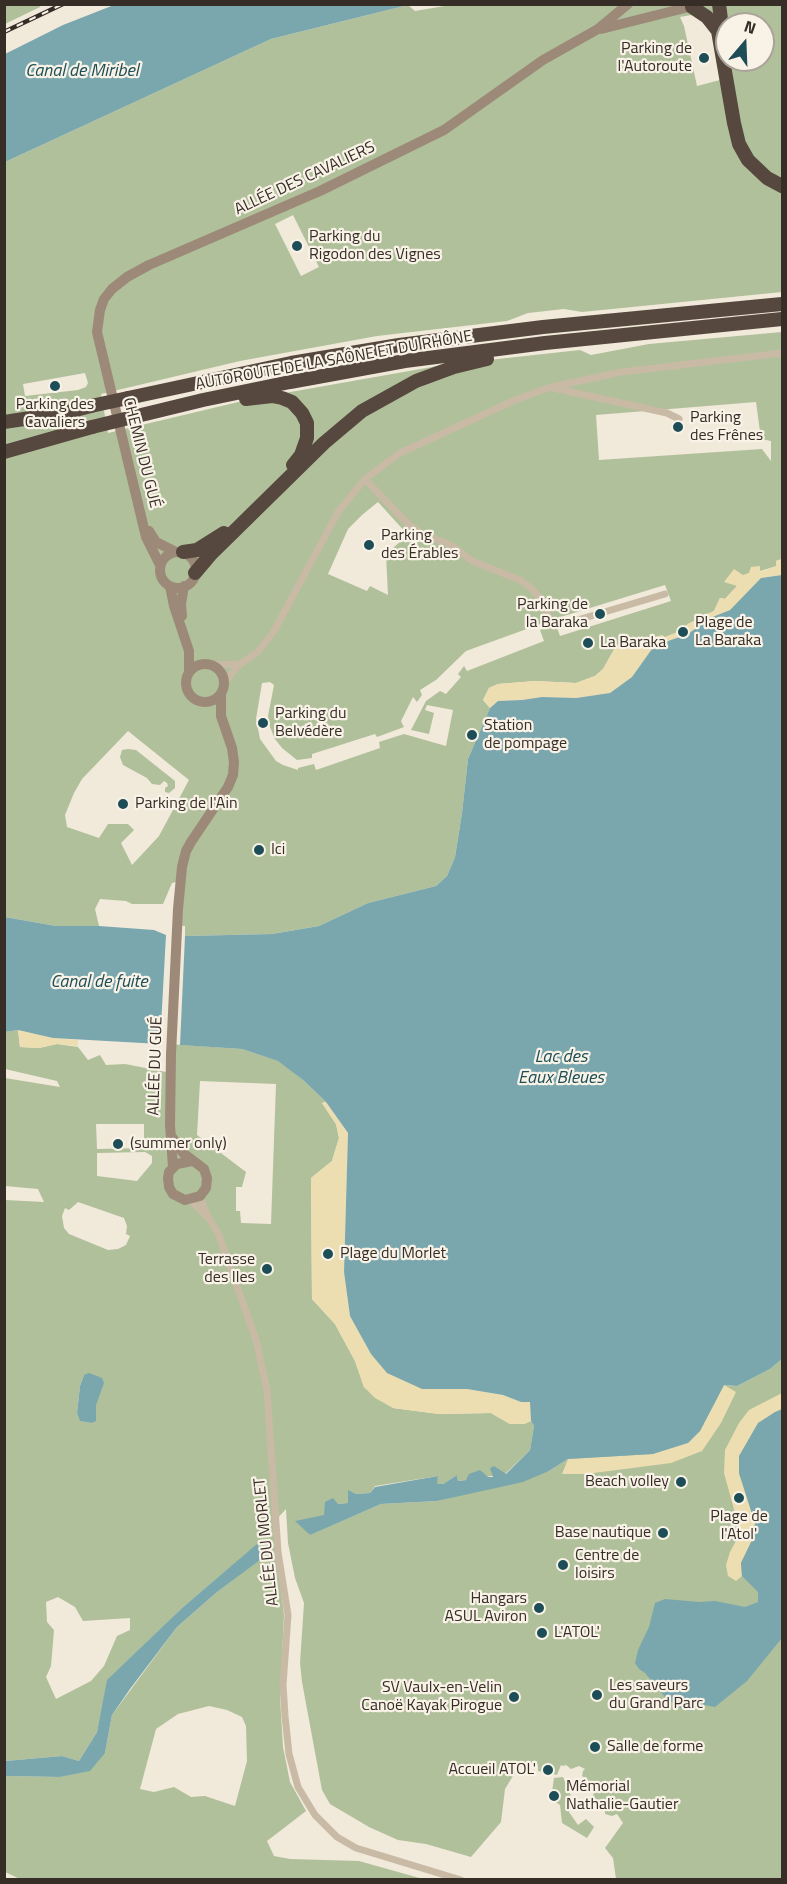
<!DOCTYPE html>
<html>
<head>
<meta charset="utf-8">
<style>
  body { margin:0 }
  #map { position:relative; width:787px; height:1884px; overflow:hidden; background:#f1e9da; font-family:"Titillium Web",sans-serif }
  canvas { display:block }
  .frame { position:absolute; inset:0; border:6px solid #362d27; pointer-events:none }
  .north { position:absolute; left:715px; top:12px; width:60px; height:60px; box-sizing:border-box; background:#f9f2e7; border:2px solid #aba39a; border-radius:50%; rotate:19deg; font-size:16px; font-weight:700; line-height:24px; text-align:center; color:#362d27 }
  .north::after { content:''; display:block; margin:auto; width:21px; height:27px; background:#1d4e57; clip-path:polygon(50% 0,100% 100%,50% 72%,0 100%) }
</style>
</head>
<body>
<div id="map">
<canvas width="787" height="1884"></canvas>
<div class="frame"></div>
<div class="north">N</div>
</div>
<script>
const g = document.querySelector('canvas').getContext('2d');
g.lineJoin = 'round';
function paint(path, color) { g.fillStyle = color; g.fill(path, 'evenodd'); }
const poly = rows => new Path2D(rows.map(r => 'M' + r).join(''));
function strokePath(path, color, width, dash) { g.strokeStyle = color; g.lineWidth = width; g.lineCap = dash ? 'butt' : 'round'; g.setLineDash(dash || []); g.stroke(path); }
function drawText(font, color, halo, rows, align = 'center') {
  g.font = font + ' "Titillium Web",sans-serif'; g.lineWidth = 4.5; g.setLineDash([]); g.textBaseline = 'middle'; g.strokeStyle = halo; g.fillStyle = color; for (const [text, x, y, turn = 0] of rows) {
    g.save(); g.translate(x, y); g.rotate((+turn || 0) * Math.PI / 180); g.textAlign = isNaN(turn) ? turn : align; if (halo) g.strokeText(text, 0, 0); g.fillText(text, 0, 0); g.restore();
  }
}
paint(poly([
  [456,4,782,5,782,292,582,312,564,309,528,313,507,321,377,336,240,361,101,394,108,433,251,399,443,365,580,350,591,355,649,344,782,332,782,559,776,561,777,566,743,576,737,586,725,599,720,598,714,611,688,624,680,631,647,645,641,638,625,645,616,646,603,669,595,676,576,683,535,681,498,684,489,688,483,700,490,708,468,759,462,813,455,857,447,876,436,886,368,903,319,926,272,934,185,936,185,926,173,925,176,882,172,883,163,904,132,904,126,901,100,899,95,909,99,926,56,926,5,917,5,162,271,39,408,5,415,11],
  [691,15,703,19,713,36,720,80,697,86,684,26,680,17],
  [727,24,763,24,763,60,727,60],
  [293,215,319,267,301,276,275,224],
  [85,373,88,383,86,387,78,390,25,396,23,384],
  [756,402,761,439,771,441,771,461,762,449,599,460,596,415],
  [378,502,408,535,386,554,388,595,370,586,367,591,328,574,348,529,362,515],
  [665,585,671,601,560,636,554,619],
  [546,622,547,627,540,630,544,641,467,671,464,666,458,674,461,677,446,694,440,691,426,701,411,730,429,734,434,713,425,710,427,705,453,710,446,746,404,734,379,742,380,748,316,770,314,764,298,768,298,770,283,765,276,761,260,739,256,719,262,683,270,682,274,685,268,716,270,727,275,739,282,748,297,760,312,758,312,754,375,734,377,737,404,727,401,721,413,697,417,702,422,695,420,690,436,680,466,651],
  [128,731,189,780,159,836,132,865,121,843,134,830,128,824,108,824,99,838,67,827,65,815,74,793,82,779],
  [4,5,5,4,41,5,40,7,5,24],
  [128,749,136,750,175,781,175,788,169,793,165,792,165,788,168,786,167,783,164,781,160,785,152,784,147,778,123,765,120,757,122,750],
  [18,1030,20,1047,39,1048,57,1044,78,1047,88,1060,100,1055,106,1065,125,1064,166,1072,168,1044,242,1049,279,1061,303,1080,326,1102,322,1103,336,1124,339,1138,332,1161,311,1178,312,1299,335,1324,355,1361,364,1387,393,1408,439,1414,491,1413,510,1424,524,1424,531,1421,534,1426,530,1450,505,1474,458,1481,457,1475,443,1484,436,1484,438,1476,375,1486,370,1493,356,1494,349,1491,348,1503,338,1504,324,1515,309,1535,381,1504,437,1501,549,1471,568,1459,724,1385,737,1386,770,1369,782,1359,782,1409,775,1412,782,1587,782,1879,616,1879,613,1858,605,1848,623,1823,617,1814,612,1816,605,1814,605,1811,599,1807,599,1804,592,1802,594,1792,588,1787,588,1780,582,1776,583,1771,585,1769,579,1766,571,1769,566,1765,563,1766,561,1765,557,1775,538,1771,538,1765,531,1763,529,1769,519,1766,505,1789,501,1822,471,1857,426,1844,398,1840,369,1827,330,1804,322,1790,302,1682,300,1663,304,1603,295,1578,288,1543,286,1509,273,1523,284,1615,280,1698,283,1747,290,1782,306,1811,267,1841,274,1856,290,1859,359,1861,423,1879,22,1880,5,1872,5,1776,59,1777,105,1753,112,1715,177,1627,217,1592,264,1556,257,1545,182,1608,108,1680,97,1732,79,1761,62,1756,5,1761,5,1200,44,1202,38,1189,5,1186,5,1078,60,1087,57,1081,5,1069,5,1032],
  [200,1081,276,1084,271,1224,241,1223,240,1211,236,1211,236,1187,242,1187,246,1172,197,1135],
  [96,1124,144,1124,144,1148,97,1149],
  [145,1152,152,1156,152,1163,137,1181,97,1176,97,1153],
  [78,1202,124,1218,127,1226,126,1234,130,1236,126,1245,118,1249,108,1250,69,1234,64,1228,62,1216,65,1208,69,1210],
  [84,1375,96,1405,96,1418,91,1423,81,1421,77,1413,80,1386],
  [58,1597,75,1607,83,1621,130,1618,130,1630,117,1636,104,1666,91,1681,56,1699,46,1677,51,1666,54,1630,47,1622,46,1602],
  [209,1706,227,1710,242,1717,246,1726,247,1761,235,1806,205,1796,191,1797,174,1787,154,1792,140,1789,156,1729,178,1714],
  [563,1777,573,1801,569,1812,578,1825,586,1819,594,1827,587,1838,562,1823,560,1805,551,1799,554,1778]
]), '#b0c09b');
paint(poly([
  [782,559,782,575,761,578,730,610,710,618,688,634,654,646,632,677,610,693,576,698,542,697,522,700,498,701,490,708,483,700,489,688,498,684,535,681,576,683,595,676,603,669,616,646,625,645,641,638,647,645,652,638,662,635,665,637,680,631,688,624,714,611,720,598,725,599,737,586,724,582,734,569,743,575,749,573,751,567,760,566,760,572,776,566,776,561],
  [18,1030,53,1038,78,1040,78,1046,57,1044,39,1048,20,1047],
  [326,1102,348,1133,344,1272,350,1316,422,1389,467,1389,503,1395,521,1402,530,1402,531,1421,524,1424,510,1424,491,1413,439,1414,393,1408,375,1398,364,1387,355,1361,335,1324,312,1299,311,1178,332,1161,339,1138,336,1124,322,1103],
  [724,1385,736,1392,721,1423,702,1451,671,1463,586,1474,562,1474,568,1459,653,1454,700,1431],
  [782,1393,782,1409,775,1412,739,1473,755,1523,753,1538,741,1563,742,1576,736,1581,728,1576,726,1565,730,1552,737,1539,738,1524,724,1473,725,1450,739,1423,749,1410]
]), '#eddeb1');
paint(poly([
  [114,5,114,4,408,5,271,39,5,162,5,54,63,25],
  [782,575,782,1359,770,1369,737,1386,724,1385,700,1431,688,1443,653,1454,568,1459,549,1471,523,1482,437,1501,381,1504,310,1535,295,1521,324,1515,325,1502,333,1498,338,1504,348,1503,348,1490,356,1494,370,1493,375,1487,438,1476,437,1484,443,1484,457,1475,458,1481,466,1480,469,1474,480,1470,488,1477,493,1477,490,1468,494,1466,506,1474,530,1450,534,1426,531,1421,530,1402,521,1402,503,1395,467,1389,422,1389,387,1373,371,1354,350,1316,344,1272,348,1133,326,1102,303,1080,278,1061,242,1049,180,1045,185,936,272,934,319,926,368,903,436,886,447,876,455,857,462,813,468,759,490,708,498,701,522,700,542,697,576,698,610,693,632,677,654,646,688,634,710,618,730,610,761,578],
  [5,917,56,926,99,926,154,930,166,935,160,1044,53,1038,18,1030,5,1032],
  [89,1373,102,1378,104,1383,96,1405,96,1421,91,1423,80,1421,77,1413,80,1386,84,1375],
  [782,1409,782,1638,747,1681,715,1707,700,1704,692,1711,680,1708,665,1697,645,1673,639,1669,635,1663,638,1650,649,1627,655,1603,665,1599,699,1602,715,1601,745,1607,758,1602,758,1592,742,1576,741,1563,753,1538,755,1523,739,1473,739,1456,758,1423,775,1412],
  [257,1544,264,1557,217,1592,177,1627,130,1689,112,1715,105,1753,90,1771,59,1777,5,1776,5,1761,62,1756,79,1761,97,1732,107,1680,182,1608]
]), '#7aa7ae');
strokePath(poly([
  [553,388,667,413,679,419],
  [365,479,407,523,422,534,451,545,472,561,520,580,531,588,539,597,554,627,665,594],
  [212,665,240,664],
  [224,683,240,664,258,652,274,631,338,512,365,479,400,453,515,400,551,387,622,372,782,353],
  [200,1196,208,1217,218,1233,256,1340,267,1390,278,1552,288,1615,283,1685,285,1716,289,1754,298,1787,315,1815,337,1837,356,1848,461,1880],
  [190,1200,205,1215]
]), '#c9baa6', 7);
strokePath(poly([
  [601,29,689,7],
  [149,531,156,542,176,552],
  '160 570a18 18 0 1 1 36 0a18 18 0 1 1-36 0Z',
  [160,565,146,537,97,332,100,310,104,299,112,289,127,277,149,265,320,191,444,130,543,60,598,29,628,4],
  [170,586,174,606,189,651,189,672],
  [182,616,181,604,184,586],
  '186 683a19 19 0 1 1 38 0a19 19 0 1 1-38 0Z',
  [172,1137,183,1153,204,1169,207,1178,206,1188,200,1196,185,1200,173,1194,169,1187,168,1178,169,1172,177,1164,192,1161],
  [173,1167,170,1125,171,1054,178,909,182,867,186,851,191,842,228,787,233,775,234,762,232,748,221,716,221,694]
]), '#9d8978', 10);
strokePath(poly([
  [719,4,723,35],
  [692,7,707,17,718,31,734,123,739,144,748,160,767,178,782,186],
  [128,398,291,363,399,345,543,327,782,304],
  [246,399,272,396,282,398,292,402,302,413,307,423,307,438,301,455,293,465],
  [133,417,203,400,290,382,405,361,545,343,782,319],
  [4,422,64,413,91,406],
  [4,452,92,427],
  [183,552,197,550,224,533],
  [195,573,211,554,324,443,362,411,416,381,454,367,487,359]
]), '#56483e', 14);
const rail = poly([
  [4,32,63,4]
]);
strokePath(rail, '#362d27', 4.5);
strokePath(rail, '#f9f2e7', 2, [7]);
strokePath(poly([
  [91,406,128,398],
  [92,427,133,417]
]), '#56483e', 14);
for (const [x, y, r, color] of [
  [704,58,6,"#1d4e57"],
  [297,246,6,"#1d4e57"],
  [55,386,6,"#1d4e57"],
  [678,427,6,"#1d4e57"],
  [369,545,6,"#1d4e57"],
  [600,614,6,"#1d4e57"],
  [683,632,6,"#1d4e57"],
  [588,643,6,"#1d4e57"],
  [263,723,6,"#1d4e57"],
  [472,735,6,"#1d4e57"],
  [123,804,6,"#1d4e57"],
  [259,850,6,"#1d4e57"],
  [118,1144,6,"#1d4e57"],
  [328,1254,6,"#1d4e57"],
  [267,1269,6,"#1d4e57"],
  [681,1482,6,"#1d4e57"],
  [739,1498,6,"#1d4e57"],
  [663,1533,6,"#1d4e57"],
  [563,1565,6,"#1d4e57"],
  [539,1608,6,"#1d4e57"],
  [542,1633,6,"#1d4e57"],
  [597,1695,6,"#1d4e57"],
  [514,1697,6,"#1d4e57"],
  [595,1747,6,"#1d4e57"],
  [548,1770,6,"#1d4e57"],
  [554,1796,6,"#1d4e57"]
]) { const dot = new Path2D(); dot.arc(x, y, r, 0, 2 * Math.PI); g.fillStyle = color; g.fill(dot); strokePath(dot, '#f9f2e7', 2); }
drawText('16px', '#362d27', '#f9f2e7', [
  ["Parking de",692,49,"right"],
  ["l'Autoroute",692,67,"right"],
  ["Parking du",309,237],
  ["Rigodon des Vignes",309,255],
  ["Parking des",55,405,"center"],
  ["Cavaliers",55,423,"center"],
  ["Parking",690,418],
  ["des Frênes",690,436],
  ["Parking",381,536],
  ["des Érables",381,554],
  ["Parking de",588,605,"right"],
  ["la Baraka",588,623,"right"],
  ["Plage de",695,623],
  ["La Baraka",695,641],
  ["La Baraka",600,643],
  ["Parking du",275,714],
  ["Belvédère",275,732],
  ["Station",484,726],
  ["de pompage",484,744],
  ["Parking de l'Ain",135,804],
  ["Ici",271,850],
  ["(summer only)",130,1144],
  ["Plage du Morlet",340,1254],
  ["Terrasse",255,1260,"right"],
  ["des Iles",255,1278,"right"],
  ["Beach volley",669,1482,"right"],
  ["Plage de",739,1517,"center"],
  ["l'Atol'",739,1535,"center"],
  ["Base nautique",651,1533,"right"],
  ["Centre de",575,1556],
  ["loisirs",575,1574],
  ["Hangars",527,1599,"right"],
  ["ASUL Aviron",527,1617,"right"],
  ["L'ATOL'",554,1633],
  ["Les saveurs",609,1686],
  ["du Grand Parc",609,1704],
  ["SV Vaulx-en-Velin",502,1688,"right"],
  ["Canoë Kayak Pirogue",502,1706,"right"],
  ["Salle de forme",607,1747],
  ["Accueil ATOL'",536,1770,"right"],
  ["Mémorial",566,1787],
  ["Nathalie-Gautier",566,1805]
], 'left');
drawText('16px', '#362d27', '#f9f2e7', [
  ["ALLÉE DES CAVALIERS",305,179,-25],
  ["AUTOROUTE DE LA SAÔNE ET DU RHÔNE",334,361,-10],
  ["CHEMIN DU GUÉ",141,453,76],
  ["ALLÉE DU GUÉ",156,1066,-88],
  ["ALLÉE DU MORLET",267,1542,-96]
]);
drawText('italic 18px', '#1d4e57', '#f9f2e7', [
  ["Canal de Miribel",82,72],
  ["Canal de fuite",99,983],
  ["Lac des",561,1058],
  ["Eaux Bleues",561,1079]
]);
</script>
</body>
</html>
